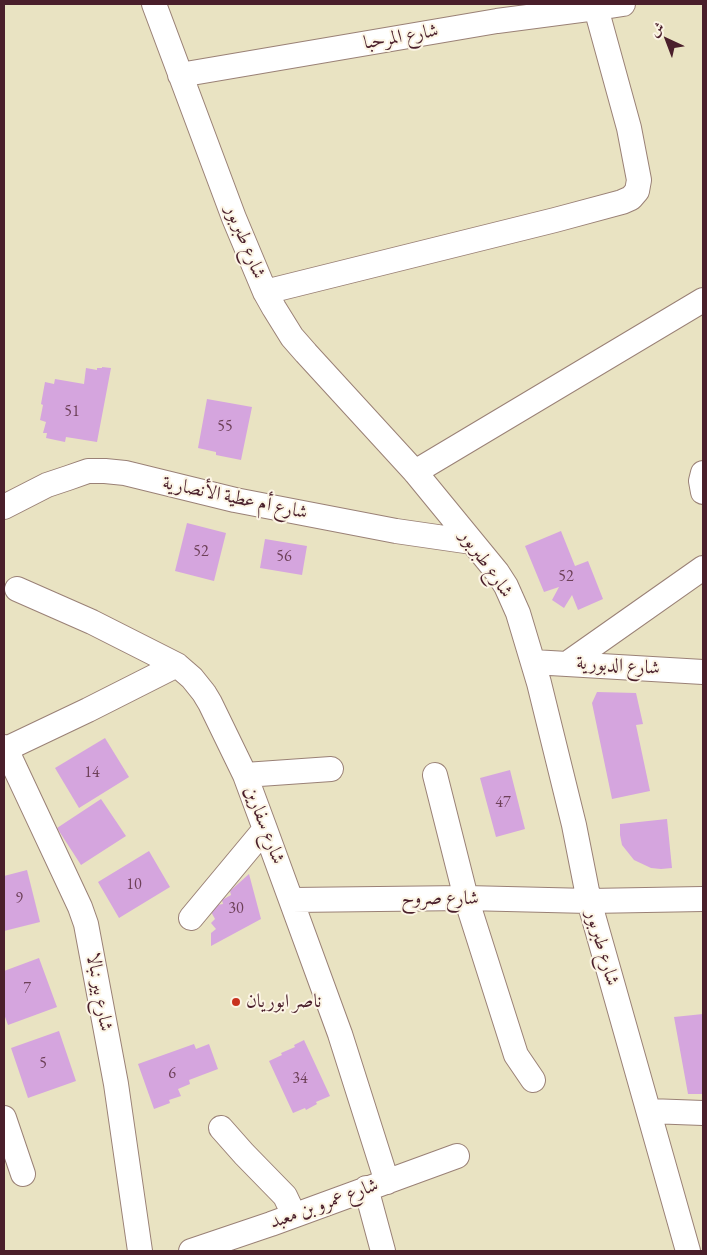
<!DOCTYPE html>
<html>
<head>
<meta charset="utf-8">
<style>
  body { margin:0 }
  #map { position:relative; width:707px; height:1255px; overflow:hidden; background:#e9e3c2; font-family:"EB Garamond",Amiri,serif }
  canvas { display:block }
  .frame { position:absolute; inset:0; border:5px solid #4a1f2b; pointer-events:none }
  .north { position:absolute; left:642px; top:15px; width:50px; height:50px; -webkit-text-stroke:4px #fcf5e5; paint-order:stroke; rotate:317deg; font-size:14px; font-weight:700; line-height:20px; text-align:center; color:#4a1f2b }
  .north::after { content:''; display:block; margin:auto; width:18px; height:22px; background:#4a1f2b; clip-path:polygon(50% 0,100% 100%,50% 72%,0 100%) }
</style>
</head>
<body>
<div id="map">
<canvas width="707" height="1255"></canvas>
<div class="frame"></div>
<div class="north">ش</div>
</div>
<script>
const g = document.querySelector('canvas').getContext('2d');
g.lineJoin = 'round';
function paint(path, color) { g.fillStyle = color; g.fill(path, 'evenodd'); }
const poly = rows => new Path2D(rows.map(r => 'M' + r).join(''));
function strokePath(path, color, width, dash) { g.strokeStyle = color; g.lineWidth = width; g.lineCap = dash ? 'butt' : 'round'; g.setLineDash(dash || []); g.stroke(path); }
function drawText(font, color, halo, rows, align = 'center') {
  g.font = font + ' "EB Garamond",Amiri,serif'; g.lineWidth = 4; g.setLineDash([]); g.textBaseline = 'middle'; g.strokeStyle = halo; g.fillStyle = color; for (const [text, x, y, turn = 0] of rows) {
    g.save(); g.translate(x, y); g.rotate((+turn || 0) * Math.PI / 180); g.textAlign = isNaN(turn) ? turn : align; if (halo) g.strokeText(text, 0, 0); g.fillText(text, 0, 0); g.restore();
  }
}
paint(poly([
  [102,367,111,368,97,442,66,437,65,442,46,438,47,433,43,433,46,422,40,420,43,405,41,404,45,382,54,384,55,379,84,384,86,368,97,370,97,368,102,368],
  [207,399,252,407,241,460,216,455,216,452,198,448],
  [187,523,226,533,214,581,175,571],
  [561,531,575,566,588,561,603,599,578,610,572,595,564,608,552,600,559,587,544,592,525,546],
  [265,539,307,546,302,575,260,568],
  [597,692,636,693,643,724,636,725,650,791,612,799,592,703],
  [105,738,129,777,79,808,55,768],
  [510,770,525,829,496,837,480,778],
  [101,799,126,836,81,865,57,828],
  [667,819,672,868,661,869,651,868,634,860,622,845,620,835,620,824],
  [149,851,170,887,119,918,98,882],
  [27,870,40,922,4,931,4,876],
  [249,874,261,919,211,946,211,933,216,929,211,923,215,919,210,910,217,907,217,905,223,904,222,900,231,895,230,891],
  [39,958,57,1007,8,1025,4,1014,4,971],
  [703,1014,703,1094,688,1094,674,1017],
  [59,1031,76,1081,28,1098,11,1048],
  [304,1040,330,1096,316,1102,317,1104,306,1110,305,1108,293,1113,269,1061,282,1055,281,1053,295,1047,294,1045],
  [194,1044,196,1049,209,1044,218,1069,189,1080,190,1084,178,1089,181,1096,169,1100,170,1103,154,1109,138,1064]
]), '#d5a5de');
const minor = poly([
  [154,4,234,218,265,292,274,308,292,337,306,353,415,472,497,572,506,586,518,613,539,683,574,825,589,901,688,1251],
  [180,75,497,21,596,8,623,4],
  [265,292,555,220,622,202,631,198,637,191,639,180,629,128,596,8],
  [415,472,703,300],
  [703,473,701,481,703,492],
  [4,507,47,485,68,478,88,471,105,471,125,473,235,500,396,531,472,542],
  [17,589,92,622,177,665,192,678,204,693,210,703,245,775,265,829,340,1034,387,1182],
  [533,662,703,672],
  [568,663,703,568],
  [4,747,6,749,80,907,86,924,116,1084,140,1251],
  [6,749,88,710,177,665],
  [245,775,331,769],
  [435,775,466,898,516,1055,533,1080],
  [292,900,466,898,589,901,703,899],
  [191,918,265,829],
  [649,1111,703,1113],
  [4,1118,23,1174],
  [221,1128,244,1154,285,1196,294,1215],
  [366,1188,383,1251],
  [191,1251,271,1224,457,1156]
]);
strokePath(minor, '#9a8176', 26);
strokePath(minor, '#fff', 24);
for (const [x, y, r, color] of [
  [236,1002,5,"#c8321e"]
]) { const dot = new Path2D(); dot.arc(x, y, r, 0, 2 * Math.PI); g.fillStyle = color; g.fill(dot); strokePath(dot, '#fcf5e5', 2); }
drawText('16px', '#6d4058', null, [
  ["51",72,412],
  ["55",225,427],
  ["52",201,552],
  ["56",284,557],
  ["52",566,577],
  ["14",92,773],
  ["47",503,803],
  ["10",134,885],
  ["9",19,899],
  ["30",236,909],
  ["7",27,989],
  ["5",43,1064],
  ["6",172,1074],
  ["34",300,1079]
]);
drawText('19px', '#4a1f2b', '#fcf5e5', [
  ["شارع المرحبا",401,37,-10],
  ["شارع طبربور",245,242,68],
  ["شارع أم عطية الأنصارية",235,498,12],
  ["شارع طبربور",486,564,55],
  ["شارع الدبورية",618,666,4],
  ["شارع سفارين",264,825,69],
  ["شارع صروح",440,899],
  ["شارع طبربور",602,948,74],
  ["شارع بير نبالا",99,992,80],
  ["شارع عمرو بن معبد",324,1204,-20]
]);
drawText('19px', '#4a1f2b', '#fcf5e5', [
  ["ناصر ابوريان",246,1002]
], 'left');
</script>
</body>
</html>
